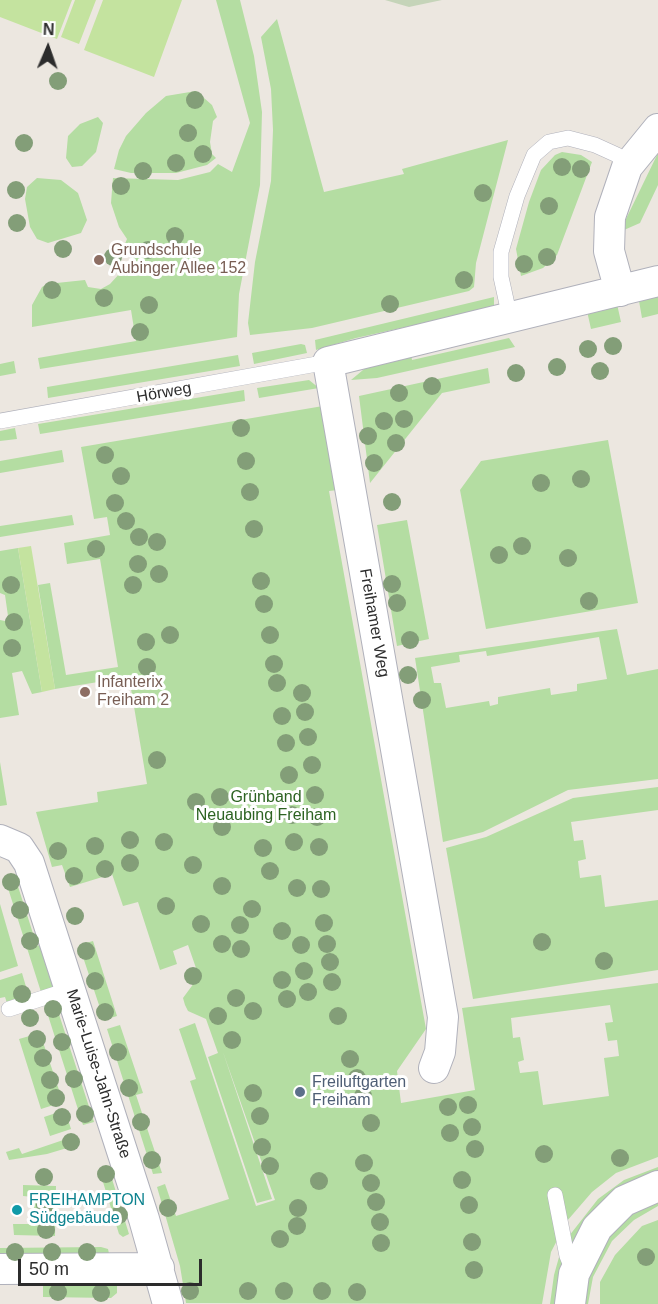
<!DOCTYPE html>
<html>
<head>
<meta charset="utf-8">
<style>
  body { margin:0 }
  #map { position:relative; width:658px; height:1304px; overflow:hidden; background:#ece7e0; font-family:Helvetica,sans-serif }
  canvas { display:block }
  .north { position:absolute; left:18px; top:18px; width:60px; height:60px; -webkit-text-stroke:4px #fff; paint-order:stroke; rotate:2deg; font-size:16px; font-weight:700; line-height:24px; text-align:center; color:#2c2c2c }
  .north::after { content:''; display:block; margin:auto; width:21px; height:27px; background:#2c2c2c; clip-path:polygon(50% 0,100% 100%,50% 72%,0 100%) }
  .scale { position:absolute; left:18px; top:1259px; width:184px; height:27px; box-sizing:border-box; border:3px solid #2c2c2c; border-top:0; padding-left:8px; font-size:18px; line-height:21px; white-space:nowrap; color:#2c2c2c; -webkit-text-stroke:4px #fff; paint-order:stroke }
</style>
</head>
<body>
<div id="map">
<canvas width="658" height="1304"></canvas>
<div class="north">N</div>
<div class="scale">50 m</div>
</div>
<script>
const g = document.querySelector('canvas').getContext('2d');
g.lineJoin = 'round';
function paint(path, color) { g.fillStyle = color; g.fill(path, 'evenodd'); }
const poly = rows => new Path2D(rows.map(r => 'M' + r).join(''));
function strokePath(path, color, width, dash) { g.strokeStyle = color; g.lineWidth = width; g.lineCap = dash ? 'butt' : 'round'; g.setLineDash(dash || []); g.stroke(path); }
function drawText(font, color, halo, rows, align = 'center') {
  g.font = font + ' Helvetica,sans-serif'; g.lineWidth = 6; g.setLineDash([]); g.textBaseline = 'middle'; g.strokeStyle = halo; g.fillStyle = color; for (const [text, x, y, turn = 0] of rows) {
    g.save(); g.translate(x, y); g.rotate((+turn || 0) * Math.PI / 180); g.textAlign = isNaN(turn) ? turn : align; if (halo) g.strokeText(text, 0, 0); g.fillText(text, 0, 0); g.restore();
  }
}
paint(poly([
  [216,0,240,0,254,56,262,112,260,185,239,294,237,337,40,369,38,358,136,341,131,310,32,327,32,305,42,287,47,284,85,280,88,287,101,289,110,284,131,261,132,254,124,246,127,239,119,227,111,203,113,178,178,180,210,172,218,164,232,172,250,123],
  [277,19,324,192,404,174,402,169,508,140,476,263,474,287,469,291,312,328,250,335,248,323,255,262,271,181,273,130,271,89,261,37],
  [196,91,212,105,217,117,213,121,210,142,212,154,216,158,207,165,176,173,131,173,114,169,119,150,126,136,146,113,166,96],
  [98,117,103,123,96,152,82,166,72,167,66,158,68,136,80,124],
  [562,152,581,155,592,162,557,255,543,268,521,276,516,249,529,202,541,170,555,155],
  [658,153,658,185,640,223,624,230,625,221],
  [37,178,61,180,78,193,87,220,81,233,48,243,37,239,30,227,25,199,27,187],
  [494,297,494,305,487,309,356,338,316,350,315,340],
  [658,297,658,314,642,318,639,301,643,298],
  [617,304,621,322,591,329,587,311],
  [509,338,515,347,377,378,351,380,369,365,411,353,412,360],
  [301,344,305,345,307,353,254,364,252,353],
  [238,355,240,366,48,398,47,387],
  [14,361,16,373,0,376,0,364],
  [488,368,490,383,442,393,370,483,359,396],
  [309,380,319,388,259,398,257,388],
  [244,390,245,401,40,434,38,424],
  [323,406,338,490,329,491,426,1029,397,1071,401,1103,475,1090,462,1008,658,983,658,1157,616,1173,592,1192,567,1221,551,1252,542,1304,186,1303,180,1266,157,1187,165,1184,176,1216,229,1199,190,1081,196,1079,179,1029,195,1023,256,1206,275,1200,223,1052,272,1199,257,1203,208,1057,218,1053,206,1019,188,1011,185,1005,183,998,194,983,191,970,196,968,188,945,173,951,177,964,160,970,138,902,123,906,112,874,70,887,62,865,52,867,36,812,98,802,97,792,147,784,129,677,55,689,38,585,50,583,66,675,118,667,100,559,67,564,64,543,110,535,107,517,94,519,81,447],
  [610,1005,613,1022,605,1023,608,1041,617,1040,619,1056,604,1058,609,1096,543,1105,538,1071,520,1073,518,1062,524,1060,520,1037,513,1038,511,1018],
  [15,428,17,439,0,441,0,431],
  [608,440,638,603,486,629,460,490,481,461],
  [62,450,64,462,0,473,0,461],
  [72,515,74,525,0,537,0,526],
  [407,520,429,639,397,646,377,525],
  [18,548,42,692,32,694,22,671,12,673,19,715,0,718,0,620,5,621,8,616,5,595,0,593,0,551],
  [617,629,627,675,658,669,658,779,568,790,483,832,443,842,415,658],
  [599,637,607,679,577,684,577,691,551,695,550,688,498,697,498,704,490,706,489,701,446,708,441,683,434,683,431,667,460,662,459,655,486,651,487,656],
  [0,762,7,805,0,806],
  [658,787,658,810,571,822,574,841,583,840,586,859,578,861,580,878,601,875,605,907,658,900,658,970,473,999,446,848,486,837,573,798],
  [15,877,37,946,45,943,59,987,41,992,6,882,7,878],
  [0,904,18,966,0,972],
  [93,941,117,1016,104,1020,79,945],
  [22,973,29,997,7,1003,5,997,0,998,0,980],
  [55,1002,94,1122,83,1125,45,1006],
  [120,1025,143,1093,136,1095,162,1173,153,1174,107,1029],
  [40,1033,63,1102,41,1109,19,1039],
  [65,1110,71,1129,50,1136,44,1117],
  [75,1136,77,1145,47,1154,9,1160,6,1152,19,1148,22,1154],
  [108,1166,129,1234,123,1237,119,1234,99,1169],
  [658,1167,658,1174,571,1248,569,1236,598,1199,624,1180],
  [23,1185,56,1186,55,1236,14,1235,13,1224,34,1224,34,1197,23,1196],
  [658,1199,658,1206,634,1220,612,1241,593,1277,588,1304,581,1304,583,1286,600,1246,635,1208],
  [658,1220,658,1304,600,1304,600,1282,615,1255,642,1226],
  [101,1247,108,1249,110,1258,0,1258,0,1248],
  [561,1250,564,1264,557,1304,550,1304,554,1275],
  [105,1278,117,1279,117,1293,111,1298,43,1297,43,1286,105,1286]
]), '#b4dda2');
paint(poly([
  [385,0,442,0,409,7]
]), '#c5d4b9');
paint(poly([
  [0,0,72,0,57,39,0,17],
  [75,0,96,0,79,44,61,37],
  [103,0,182,0,154,77,84,50],
  [31,546,55,689,42,692,18,548]
]), '#c4e39f');
const service = poly([
  [510,318,501,277,501,252,517,196,534,155,549,142,568,138,595,145,617,155,627,167],
  [0,421,328,362],
  [9,1009,71,989],
  [555,1195,567,1256,574,1273]
]);
const minor = poly([
  [620,291,609,251,610,217,627,167,658,129],
  [0,840,19,848,29,863,144,1219,168,1304],
  [434,1068,440,1052,443,1017,328,362,658,281],
  [0,1269,159,1268],
  [570,1304,574,1274,597,1228,624,1201,658,1186]
]);
strokePath(service, '#b0b1bb', 16);
strokePath(minor, '#b0b1bb', 32);
strokePath(service, '#fff', 15);
strokePath(minor, '#fff', 30);
g.fillStyle = '#839e78';
for (const [x, y] of [
  [58,81],
  [195,100],
  [188,133],
  [24,143],
  [203,154],
  [176,163],
  [562,167],
  [581,169],
  [143,171],
  [121,186],
  [16,190],
  [483,193],
  [549,206],
  [17,223],
  [175,236],
  [63,249],
  [148,250],
  [113,257],
  [547,257],
  [524,264],
  [464,280],
  [52,290],
  [104,298],
  [390,304],
  [149,305],
  [140,332],
  [613,346],
  [588,349],
  [557,367],
  [600,371],
  [516,373],
  [432,386],
  [399,393],
  [404,419],
  [384,421],
  [241,428],
  [368,436],
  [396,443],
  [105,455],
  [246,461],
  [374,463],
  [121,476],
  [581,479],
  [541,483],
  [250,492],
  [392,502],
  [115,503],
  [126,521],
  [254,529],
  [139,537],
  [157,542],
  [522,546],
  [96,549],
  [499,555],
  [568,558],
  [138,564],
  [159,574],
  [261,581],
  [392,584],
  [11,585],
  [133,585],
  [589,601],
  [397,603],
  [264,604],
  [14,622],
  [170,635],
  [270,635],
  [410,640],
  [146,642],
  [12,648],
  [274,664],
  [147,667],
  [408,675],
  [277,683],
  [302,693],
  [422,700],
  [305,712],
  [282,716],
  [308,737],
  [286,743],
  [157,760],
  [312,765],
  [289,775],
  [315,795],
  [220,797],
  [196,802],
  [292,815],
  [317,817],
  [222,827],
  [130,840],
  [164,842],
  [294,842],
  [95,846],
  [319,847],
  [263,848],
  [58,851],
  [130,863],
  [193,865],
  [105,869],
  [270,871],
  [74,876],
  [11,882],
  [222,886],
  [297,888],
  [321,889],
  [166,906],
  [252,909],
  [20,910],
  [75,916],
  [324,923],
  [201,924],
  [240,925],
  [282,931],
  [30,941],
  [542,942],
  [222,944],
  [327,944],
  [301,945],
  [241,949],
  [86,951],
  [604,961],
  [330,962],
  [304,971],
  [193,976],
  [282,980],
  [95,981],
  [332,982],
  [308,992],
  [22,994],
  [236,998],
  [287,999],
  [53,1009],
  [253,1011],
  [105,1012],
  [218,1016],
  [338,1016],
  [30,1018],
  [37,1039],
  [232,1040],
  [62,1042],
  [118,1052],
  [43,1058],
  [350,1059],
  [357,1078],
  [74,1079],
  [50,1080],
  [129,1088],
  [253,1093],
  [363,1096],
  [56,1098],
  [468,1105],
  [448,1107],
  [85,1114],
  [260,1116],
  [62,1117],
  [141,1122],
  [371,1123],
  [472,1127],
  [450,1133],
  [71,1142],
  [262,1147],
  [475,1149],
  [544,1154],
  [620,1158],
  [152,1160],
  [364,1163],
  [270,1166],
  [106,1174],
  [44,1177],
  [462,1180],
  [319,1181],
  [371,1183],
  [376,1202],
  [45,1205],
  [469,1205],
  [168,1208],
  [298,1208],
  [119,1215],
  [380,1222],
  [297,1226],
  [46,1230],
  [280,1239],
  [472,1242],
  [381,1243],
  [15,1252],
  [52,1252],
  [87,1252],
  [646,1257],
  [474,1270],
  [190,1291],
  [248,1291],
  [284,1291],
  [322,1291],
  [58,1292],
  [357,1292],
  [101,1293]
]) { g.beginPath(); g.arc(x, y, 9, 0, 2 * Math.PI); g.fill(); }
for (const [x, y, r, color] of [
  [99,260,6,"#8d6e63"],
  [85,692,6,"#8d6e63"],
  [300,1092,6,"#5c6f8a"],
  [17,1210,6,"#0f9aa8"]
]) { const dot = new Path2D(); dot.arc(x, y, r, 0, 2 * Math.PI); g.fillStyle = color; g.fill(dot); strokePath(dot, '#fff', 2); }
drawText('16px', '#785e54', '#fff', [
  ["Grundschule",111,251],
  ["Aubinger Allee 152",111,269],
  ["Infanterix",97,683],
  ["Freiham 2",97,701]
], 'left');
drawText('16px', '#2c2c2c', '#fff', [
  ["Hörweg",164,393,-10],
  ["Freihamer Weg",374,623,80],
  ["Marie-Luise-Jahn-Straße",98,1074,72]
]);
drawText('16px', '#2d6322', '#fff', [
  ["Grünband",266,798],
  ["Neuaubing Freiham",266,816]
]);
drawText('16px', '#4e5e75', '#fff', [
  ["Freiluftgarten",312,1083],
  ["Freiham",312,1101]
], 'left');
drawText('16px', '#0d838f', '#fff', [
  ["FREIHAMPTON",29,1201],
  ["Südgebäude",29,1219]
], 'left');
</script>
</body>
</html>
